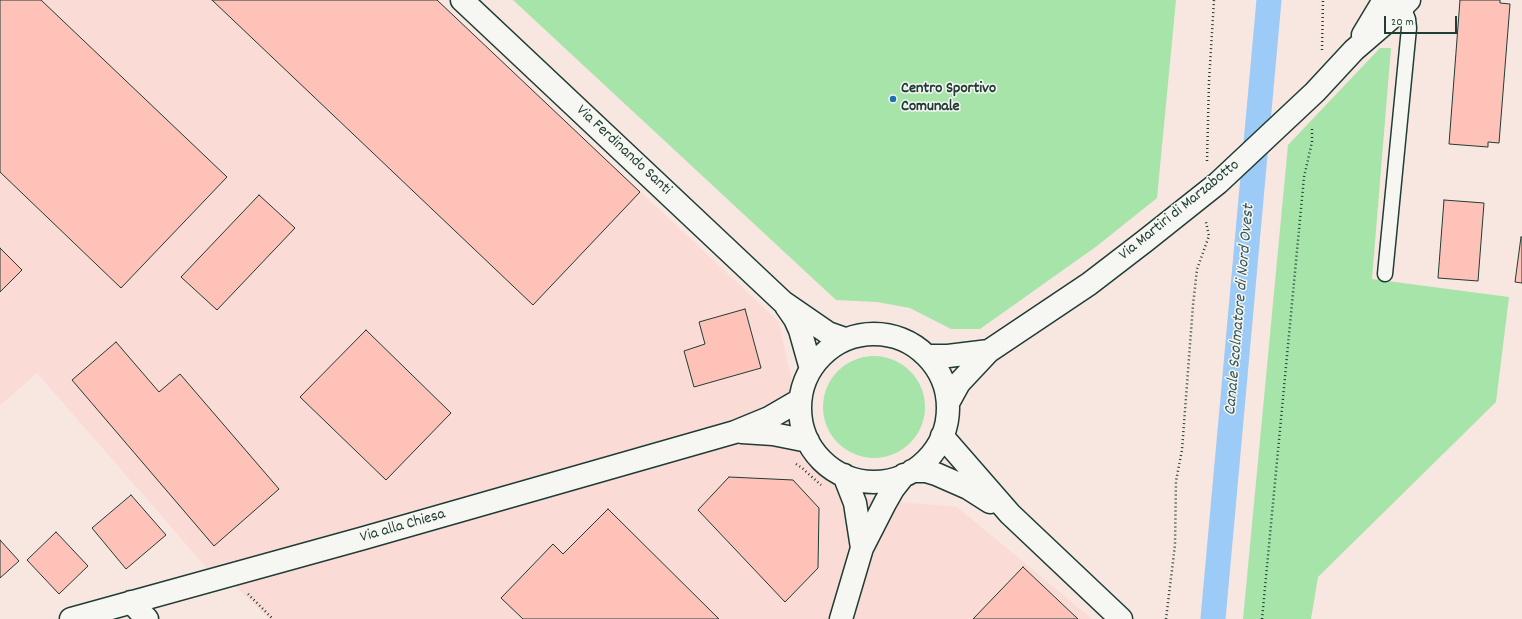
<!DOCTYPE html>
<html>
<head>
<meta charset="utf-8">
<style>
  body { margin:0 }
  #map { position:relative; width:1522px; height:619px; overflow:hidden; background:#f8e6e1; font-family:Dekko,sans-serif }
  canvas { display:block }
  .scale { position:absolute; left:1384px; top:16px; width:73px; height:18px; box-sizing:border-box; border:2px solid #1f3d34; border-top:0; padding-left:5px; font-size:12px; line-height:14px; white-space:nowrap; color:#1f3d34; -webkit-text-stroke:3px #f6f6f2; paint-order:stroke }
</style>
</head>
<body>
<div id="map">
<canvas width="1522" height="619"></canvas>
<div class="scale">20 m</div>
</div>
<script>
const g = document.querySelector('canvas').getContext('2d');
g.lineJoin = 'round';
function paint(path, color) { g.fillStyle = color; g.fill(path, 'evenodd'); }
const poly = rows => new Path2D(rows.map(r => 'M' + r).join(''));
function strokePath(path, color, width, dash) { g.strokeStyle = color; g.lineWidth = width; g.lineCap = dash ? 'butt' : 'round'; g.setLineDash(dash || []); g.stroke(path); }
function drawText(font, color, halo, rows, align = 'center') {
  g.font = font + ' Dekko,sans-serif'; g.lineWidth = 3; g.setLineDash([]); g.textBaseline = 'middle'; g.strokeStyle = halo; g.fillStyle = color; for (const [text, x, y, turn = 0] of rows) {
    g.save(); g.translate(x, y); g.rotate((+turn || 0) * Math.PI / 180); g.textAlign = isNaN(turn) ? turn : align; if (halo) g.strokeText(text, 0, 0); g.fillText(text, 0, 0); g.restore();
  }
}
paint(poly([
  [0,0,436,0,779,322,810,465,865,499,957,507,1092,619,269,619,233,583,206,567,37,373,0,405]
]), '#fadbd5');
paint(poly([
  [513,0,1176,0,1157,198,1097,246,980,329,951,329,910,308,877,302,836,300],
  [1380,48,1391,48,1372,279,1509,297,1496,402,1318,577,1311,619,1243,619,1288,145],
  '823 407a51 51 0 1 1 102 0a51 51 0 1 1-102 0Z'
]), '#a7e4aa');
strokePath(poly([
  [1213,619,1269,0]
]), '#9ccbf7', 25);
const building = poly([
  [0,0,41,0,227,177,121,288,0,172,0,0],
  [212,0,437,0,640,192,533,305,212,0],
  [1460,0,1500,0,1500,3,1510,4,1499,143,1488,142,1488,147,1449,144,1460,0],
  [259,195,295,228,217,310,181,277,259,195],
  [1444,200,1484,203,1478,281,1438,278,1444,200],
  [1521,237,1522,237,1522,283,1515,282,1521,237],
  [0,248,22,270,0,292,0,248],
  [745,309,761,368,694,387,684,351,705,344,699,322,745,309],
  [366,330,451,413,386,480,300,397,366,330],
  [116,342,159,392,180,374,279,489,214,546,72,380,116,342],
  [729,477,793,480,819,508,818,568,785,602,698,510,729,477],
  [131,495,166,535,126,569,92,528,131,495],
  [608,509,719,619,523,619,501,598,553,544,563,554,608,509],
  [56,532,88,566,59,594,27,560,56,532],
  [0,540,19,561,0,578,0,540],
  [1023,567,1078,619,973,619,1023,567]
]);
paint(building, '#fec2b9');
strokePath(building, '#1f3d34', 1);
const service = poly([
  [1385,274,1409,28,1408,19,1401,1]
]);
const minor = poly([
  [462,0,783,302,828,333,845,339],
  [1363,35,1384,0],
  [786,306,795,319,800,330,811,369],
  '800 408a74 74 0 1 1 148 0a74 74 0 1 1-148 0Z',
  [927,356,948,356,989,351],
  [948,403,959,383,989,351,1089,284,1145,241,1218,183,1315,92,1354,50,1390,19,1409,0],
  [742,432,773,434,808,441],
  [942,436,1010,514,1121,619],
  [912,471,926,471,936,474,968,488,990,502],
  [844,475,855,503,862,548],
  [131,602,147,619],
  [71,619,364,538,735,432,769,418,800,400],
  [841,619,862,548,885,503,893,489,904,475]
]);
strokePath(service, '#1f3d34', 17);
strokePath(minor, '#1f3d34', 25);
strokePath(poly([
  [1322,50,1323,0],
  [1207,161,1209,81,1214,0],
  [796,464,802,468,821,485],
  [248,594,273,619],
  [1166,619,1175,545,1176,481,1182,450,1193,305,1197,269,1209,236,1206,222],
  [1262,619,1304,177,1312,142,1312,126]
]), '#1f3d34', 2.5, [1, 3]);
strokePath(service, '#f6f6f2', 14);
strokePath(minor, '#f6f6f2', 22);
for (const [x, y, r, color] of [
  [893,99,4,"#1f6fb2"]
]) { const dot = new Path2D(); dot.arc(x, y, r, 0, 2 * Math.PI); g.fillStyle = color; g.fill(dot); strokePath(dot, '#f6f6f2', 1.5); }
drawText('bold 16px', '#1f3d34', '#f6f6f2', [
  ["Centro Sportivo",901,90],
  ["Comunale",901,108]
], 'left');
drawText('16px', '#1f3d34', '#f6f6f2', [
  ["Via Ferdinando Santi",623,151,43],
  ["Via Martiri di Marzabotto",1180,211,-39],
  ["Via alla Chiesa",403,527,-16]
]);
drawText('italic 17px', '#38595b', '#f6f6f2', [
  ["Canale Scolmatore di Nord Ovest",1241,310,-85]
]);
</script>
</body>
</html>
